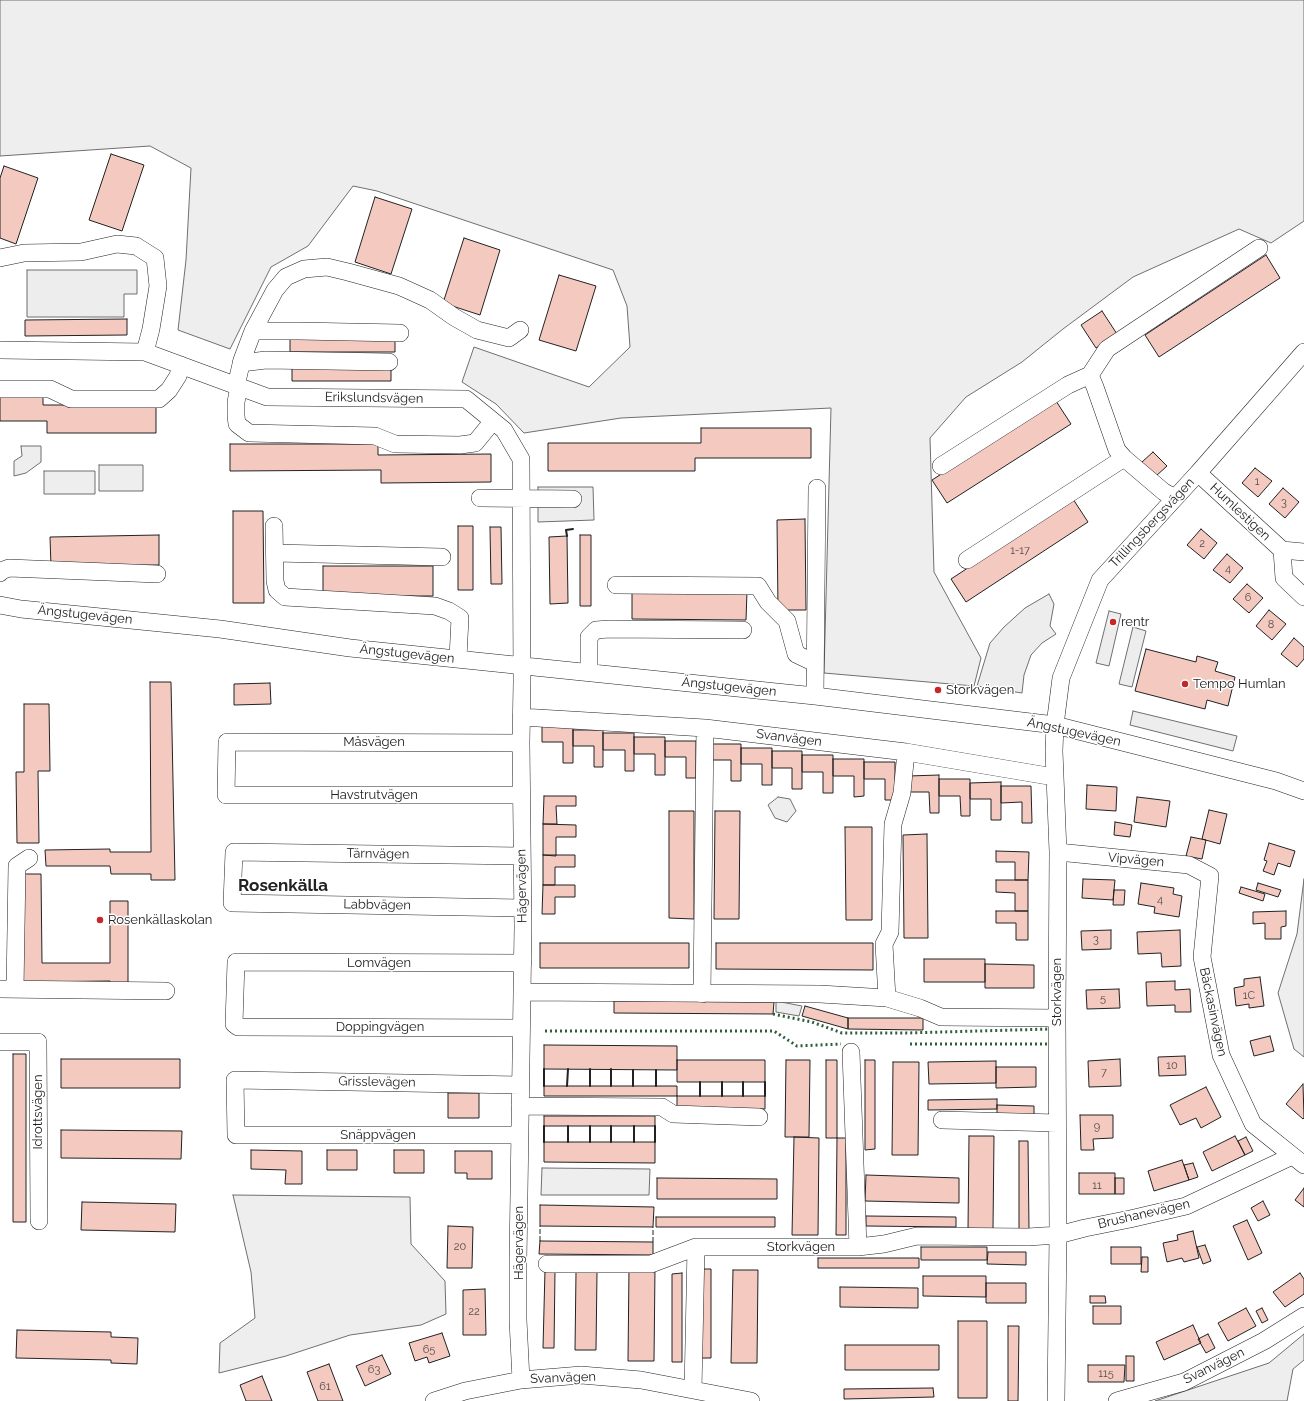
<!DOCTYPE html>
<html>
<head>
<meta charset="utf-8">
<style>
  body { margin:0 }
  canvas { display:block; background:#fff }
</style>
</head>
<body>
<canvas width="1304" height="1401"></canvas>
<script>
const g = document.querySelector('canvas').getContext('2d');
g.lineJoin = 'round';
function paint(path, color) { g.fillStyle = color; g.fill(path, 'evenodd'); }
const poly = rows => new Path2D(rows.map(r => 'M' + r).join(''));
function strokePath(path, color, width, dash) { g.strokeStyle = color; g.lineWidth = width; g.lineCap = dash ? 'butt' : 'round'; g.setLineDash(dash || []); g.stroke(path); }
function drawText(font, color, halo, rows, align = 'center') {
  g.font = font + ' Raleway,sans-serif'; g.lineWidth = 3; g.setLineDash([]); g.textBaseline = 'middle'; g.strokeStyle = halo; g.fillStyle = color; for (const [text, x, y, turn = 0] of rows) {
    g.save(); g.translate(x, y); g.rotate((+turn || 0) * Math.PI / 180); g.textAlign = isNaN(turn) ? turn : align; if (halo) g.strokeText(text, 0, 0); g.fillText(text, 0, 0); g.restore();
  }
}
const green = poly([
  [0,0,1304,0,1304,221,1271,243,1239,229,1133,277,1063,329,1022,362,966,397,930,438,934,572,981,658,974,686,824,673,831,408,621,418,524,433,496,404,462,382,474,347,589,387,630,347,627,306,613,270,377,191,353,186,308,246,271,267,230,349,178,330,186,260,191,168,150,146,0,156,0,0],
  [21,446,41,446,41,462,26,473,14,476,14,461,22,456,21,446],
  [99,465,143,465,143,491,99,491,99,465],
  [44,471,95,471,95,494,44,494,44,471],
  [778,797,790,799,796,811,787,822,775,818,768,805,778,797],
  [1304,879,1304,1057,1294,1049,1278,993,1297,934,1304,879],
  [542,1168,650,1169,649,1195,541,1195,542,1168],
  [233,1195,410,1197,411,1244,445,1281,446,1314,421,1325,350,1335,286,1356,219,1373,220,1343,255,1318,251,1272,233,1195],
  [1304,1334,1304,1360,1293,1369,1287,1401,1155,1401,1269,1363,1304,1334]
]);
paint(green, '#eee');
strokePath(green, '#6f6f6f', 1);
const parking = poly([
  [27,270,137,270,137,294,124,294,124,317,27,317,27,270],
  [538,487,593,487,594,520,538,522,538,487],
  [1049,594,1054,604,1050,626,1056,634,1042,643,1031,655,1024,675,1022,693,977,686,990,643,1004,627,1025,608,1049,594],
  [1109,611,1121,614,1109,666,1096,663,1109,611],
  [1133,627,1146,631,1132,687,1119,684,1133,627],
  [1133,711,1237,736,1233,751,1130,725,1133,711],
  [776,1001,802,1006,799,1016,776,1012,776,1001]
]);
paint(parking, '#ededed');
strokePath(parking, '#6f6f6f', 1);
const building = poly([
  [111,154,144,165,122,231,89,220,111,154],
  [4,166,38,178,16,244,0,238,0,178,4,166],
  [375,197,412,209,391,274,355,262,375,197],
  [464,238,500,250,480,315,443,303,464,238],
  [1266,255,1280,278,1159,357,1145,335,1266,255],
  [559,275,596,286,576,351,539,340,559,275],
  [1102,311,1117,334,1096,348,1081,325,1102,311],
  [127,319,127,335,25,336,25,320,127,319],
  [290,337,395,337,395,352,290,352,290,337],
  [292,368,391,368,391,381,292,381,292,368],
  [43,394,43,405,156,405,156,433,47,433,47,421,0,421,0,395,43,394],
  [1056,401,1071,424,947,503,932,480,1056,401],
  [701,428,811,428,811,458,695,458,695,471,548,471,548,443,701,443,701,428],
  [230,444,378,444,378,455,491,454,491,482,381,483,381,470,230,471,230,444],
  [1153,452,1167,466,1156,476,1142,462,1153,452],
  [1255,468,1272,481,1258,497,1242,483,1255,468],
  [1283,488,1299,502,1285,518,1269,504,1283,488],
  [1073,499,1088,522,966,602,951,579,1073,499],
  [233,511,263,511,264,603,233,603,233,511],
  [805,519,806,610,778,610,777,520,805,519],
  [458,526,473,526,473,590,458,590,458,526],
  [490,527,501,527,502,584,491,584,490,527],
  [1201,529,1217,543,1204,559,1187,545,1201,529],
  [159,535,159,565,51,567,50,537,159,535],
  [580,535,591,535,591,606,580,606,580,535],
  [567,536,568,603,550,604,549,537,567,536],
  [1227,554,1243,568,1230,583,1213,570,1227,554],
  [323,566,433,566,433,596,323,596,323,566],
  [1247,584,1263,598,1249,613,1233,599,1247,584],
  [632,590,747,591,746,620,632,619,632,590],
  [1269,610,1286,624,1272,640,1256,626,1269,610],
  [1294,638,1304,647,1304,659,1297,667,1281,654,1294,638],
  [1146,649,1196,662,1197,656,1218,662,1215,671,1235,677,1228,706,1207,700,1205,709,1135,691,1146,649],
  [150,682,171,682,175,880,151,880,151,874,111,874,110,866,46,866,45,850,110,849,110,852,151,852,150,682],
  [270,683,271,704,234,705,234,684,270,683],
  [24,704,49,704,50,771,38,771,39,843,17,843,16,772,24,772,24,704],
  [542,726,573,726,573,763,563,763,563,742,542,742,542,726],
  [573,730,603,730,603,767,594,767,594,746,573,746,573,730],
  [603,733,634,733,634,771,625,771,625,750,603,750,603,733],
  [634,737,665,737,665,775,655,775,655,754,634,754,634,737],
  [665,741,696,741,696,778,686,778,686,757,665,757,665,741],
  [710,744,741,744,741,781,731,781,731,760,710,760,710,744],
  [741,748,772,748,772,785,762,785,762,764,741,764,741,748],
  [772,751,802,751,802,789,792,789,792,768,772,768,772,751],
  [802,755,833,755,833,793,823,793,823,772,802,772,802,755],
  [833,759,864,759,864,796,854,797,854,776,833,776,833,759],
  [864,762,895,762,895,800,885,800,885,779,864,779,864,762],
  [939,775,939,813,930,813,929,792,908,792,908,776,939,775],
  [939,779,970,779,970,816,961,816,960,796,939,796,939,779],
  [1001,782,1001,820,991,820,991,799,970,799,970,783,1001,782],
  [1087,785,1117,787,1116,811,1086,809,1087,785],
  [1001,786,1031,786,1032,823,1022,823,1022,802,1001,803,1001,786],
  [544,796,576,796,576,806,556,806,557,824,543,824,544,796],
  [1137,797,1170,801,1166,827,1134,822,1137,797],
  [1209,810,1227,814,1220,844,1202,839,1209,810],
  [669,811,694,811,694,919,669,918,669,811],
  [715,811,740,811,739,919,714,919,715,811],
  [1115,822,1132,825,1130,837,1114,835,1115,822],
  [543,824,576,825,576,837,556,837,556,856,543,855,543,824],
  [845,827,872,827,872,920,846,920,845,827],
  [927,834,928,938,904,938,903,835,927,834],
  [1191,837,1206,840,1202,859,1186,856,1191,837],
  [1269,843,1295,851,1290,867,1278,863,1274,875,1263,871,1267,861,1264,860,1269,843],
  [996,851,1029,852,1028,880,1015,880,1015,862,996,862,996,851],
  [543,855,575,855,575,867,555,867,555,885,543,885,543,855],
  [22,874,41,874,42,963,110,963,110,901,128,901,128,985,110,985,110,981,18,982,22,874],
  [1083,879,1115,880,1113,900,1082,898,1083,879],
  [996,880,1028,880,1028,911,1015,911,1015,893,996,892,996,880],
  [1141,883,1174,888,1173,894,1182,896,1179,917,1154,913,1155,907,1138,904,1141,883],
  [1258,883,1281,890,1278,897,1256,890,1258,883],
  [543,885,575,885,575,897,555,897,555,914,542,914,543,885],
  [1241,887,1265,894,1263,901,1239,893,1241,887],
  [1114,890,1125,890,1124,905,1113,905,1114,890],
  [996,911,1028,911,1028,940,1016,940,1016,923,996,923,996,911],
  [1286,911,1286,926,1281,927,1281,939,1265,939,1265,923,1253,924,1253,912,1286,911],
  [1111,930,1111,949,1082,950,1081,931,1111,930],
  [1180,930,1181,966,1162,967,1161,953,1138,954,1137,932,1180,930],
  [540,943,689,943,689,968,540,968,540,943],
  [716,943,873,943,873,970,716,969,716,943],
  [924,959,985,959,985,982,924,982,924,959],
  [985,964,1034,965,1034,988,985,988,985,964],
  [1260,977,1264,1006,1249,1008,1249,1004,1236,1006,1234,988,1244,986,1244,979,1260,977],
  [1175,981,1175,990,1190,989,1191,1012,1175,1012,1175,1005,1147,1006,1146,982,1175,981],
  [1119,989,1120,1008,1087,1009,1086,990,1119,989],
  [614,1001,774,1002,773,1014,614,1013,614,1001],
  [805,1006,848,1018,848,1029,802,1016,805,1006],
  [848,1018,923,1018,923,1030,848,1029,848,1018],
  [1270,1036,1274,1051,1254,1056,1250,1041,1270,1036],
  [544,1045,677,1046,677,1070,544,1069,544,1045],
  [13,1054,26,1054,26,1222,13,1222,13,1054],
  [1185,1056,1186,1075,1159,1076,1158,1057,1185,1056],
  [61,1059,180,1059,180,1088,61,1088,61,1059],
  [1120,1059,1121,1086,1089,1087,1088,1061,1120,1059],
  [677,1060,765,1060,765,1082,677,1082,677,1060],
  [786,1060,810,1060,809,1137,785,1137,786,1060],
  [826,1060,837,1060,837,1138,826,1138,826,1060],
  [865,1060,875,1060,875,1149,865,1150,865,1060],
  [996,1061,996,1083,929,1084,928,1062,996,1061],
  [893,1062,919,1062,918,1155,892,1155,893,1062],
  [996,1067,1036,1067,1036,1087,996,1088,996,1067],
  [1303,1084,1304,1118,1303,1119,1286,1104,1303,1084],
  [544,1086,677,1086,677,1096,544,1096,544,1086],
  [1206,1087,1221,1117,1201,1128,1196,1118,1180,1125,1170,1105,1206,1087],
  [448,1093,479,1093,479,1118,448,1118,448,1093],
  [677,1096,765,1096,765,1109,677,1109,677,1096],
  [997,1099,997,1109,928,1110,928,1100,997,1099],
  [997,1105,1034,1106,1034,1115,997,1115,997,1105],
  [1080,1115,1113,1115,1113,1138,1093,1139,1094,1150,1081,1150,1080,1115],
  [544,1116,655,1116,655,1126,544,1126,544,1116],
  [61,1130,182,1131,181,1159,61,1158,61,1130],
  [969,1136,994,1136,993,1229,968,1229,969,1136],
  [1235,1136,1245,1155,1212,1171,1203,1152,1235,1136],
  [794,1137,819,1138,818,1235,792,1235,794,1137],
  [1246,1137,1253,1151,1245,1155,1238,1141,1246,1137],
  [837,1138,846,1138,846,1235,836,1235,837,1138],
  [1019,1141,1028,1141,1029,1230,1019,1230,1019,1141],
  [544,1142,655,1142,655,1163,544,1162,544,1142],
  [251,1150,302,1151,302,1184,285,1184,286,1170,251,1169,251,1150],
  [327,1150,357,1150,357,1170,327,1170,327,1150],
  [394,1150,424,1150,424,1173,394,1173,394,1150],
  [455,1151,492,1151,492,1179,467,1179,467,1173,455,1173,455,1151],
  [1182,1160,1189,1180,1154,1191,1148,1171,1182,1160],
  [1193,1163,1198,1177,1189,1180,1184,1165,1193,1163],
  [1079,1173,1115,1173,1115,1194,1079,1194,1079,1173],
  [866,1175,959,1178,959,1203,865,1201,866,1175],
  [657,1178,777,1179,777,1199,657,1199,657,1178],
  [1115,1178,1124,1178,1124,1194,1115,1194,1115,1178],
  [1304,1188,1304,1207,1295,1200,1304,1188],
  [1263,1201,1270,1215,1258,1221,1251,1208,1263,1201],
  [82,1202,176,1204,175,1232,81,1230,82,1202],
  [540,1205,654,1207,653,1227,540,1226,540,1205],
  [866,1216,956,1217,956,1227,866,1226,866,1216],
  [656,1217,775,1217,775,1227,656,1227,656,1217],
  [1247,1220,1262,1253,1248,1260,1233,1226,1247,1220],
  [448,1226,473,1227,472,1268,447,1268,448,1226],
  [1193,1231,1199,1258,1184,1262,1182,1258,1167,1262,1163,1243,1178,1240,1177,1235,1193,1231],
  [540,1241,653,1242,653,1255,539,1254,540,1241],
  [1205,1245,1211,1261,1203,1264,1197,1247,1205,1245],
  [921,1247,987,1247,987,1260,921,1260,921,1247],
  [1111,1247,1141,1247,1141,1264,1111,1264,1111,1247],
  [988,1252,1026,1252,1026,1265,987,1264,988,1252],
  [1142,1257,1148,1257,1148,1272,1141,1272,1142,1257],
  [818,1258,919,1258,919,1268,818,1268,818,1258],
  [629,1268,655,1268,654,1361,628,1361,629,1268],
  [701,1269,711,1269,711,1358,701,1358,701,1269],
  [545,1270,555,1271,554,1348,543,1348,545,1270],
  [733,1270,758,1270,757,1363,731,1363,733,1270],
  [576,1272,597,1272,596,1350,575,1350,576,1272],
  [682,1273,682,1362,672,1362,672,1274,682,1273],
  [1300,1273,1304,1279,1304,1294,1285,1307,1273,1292,1300,1273],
  [923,1276,986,1276,986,1297,923,1296,923,1276],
  [986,1283,1026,1283,1026,1303,986,1303,986,1283],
  [840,1287,918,1288,918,1308,840,1307,840,1287],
  [485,1289,486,1335,463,1335,463,1290,485,1289],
  [1090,1296,1105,1296,1106,1303,1090,1303,1090,1296],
  [1093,1306,1121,1306,1121,1324,1093,1324,1093,1306],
  [1246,1308,1256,1326,1228,1341,1218,1323,1246,1308],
  [1262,1308,1268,1320,1262,1323,1256,1311,1262,1308],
  [958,1321,987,1321,987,1398,958,1398,958,1321],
  [1193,1325,1201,1343,1164,1360,1156,1342,1193,1325],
  [1008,1326,1019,1326,1018,1401,1008,1401,1008,1326],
  [17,1330,111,1332,111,1337,138,1338,137,1364,111,1363,111,1360,16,1358,17,1330],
  [442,1333,450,1356,429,1363,427,1357,415,1361,409,1343,442,1333],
  [1208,1334,1215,1348,1206,1353,1198,1339,1208,1334],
  [845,1345,939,1345,939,1370,845,1370,845,1345],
  [382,1355,391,1374,365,1386,356,1366,382,1355],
  [1126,1356,1134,1356,1134,1381,1126,1381,1126,1356],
  [329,1364,343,1401,318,1401,307,1372,329,1364],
  [1088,1365,1125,1365,1124,1382,1088,1382,1088,1365],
  [262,1376,272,1401,246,1401,240,1385,262,1376],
  [933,1388,934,1397,844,1399,844,1389,933,1388]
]);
paint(building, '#f3c9c0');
strokePath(building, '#222', 1);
const minor = poly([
  [0,258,24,253,81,252,117,244,136,246,155,258,158,286,151,329,145,352],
  [253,331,299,331,400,333],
  [0,350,145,352,267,397,466,399,504,430,521,459,522,681,521,743,523,927,518,1260,518,1320,521,1380],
  [241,363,266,360,389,362],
  [1090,375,1095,387,1117,450,1124,458,1164,492,1175,498],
  [236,386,242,360,253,331,275,290,286,277,304,269,327,267,348,272,399,286,430,300,454,317,477,330,509,338,520,330],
  [239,387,236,402,236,416,237,424,249,433,375,436,395,444,460,445,475,443,493,421],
  [0,389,50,389,71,399,159,399,169,390,178,376,181,365],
  [941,466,1068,385,1090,375,1107,349,1259,248],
  [1198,473,1282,550,1304,552],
  [480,498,573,499],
  [274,526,275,581,277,590,285,597,435,606,449,611,460,618,458,658],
  [1282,550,1284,578,1304,597],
  [275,553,442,557],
  [967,560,1124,458],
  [0,573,1,571,9,568,157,574],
  [616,585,758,586,768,602,787,621,796,654,815,663],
  [0,605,21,609,220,629,350,648,815,696,1055,725,1276,781,1304,791],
  [589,672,589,637,596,630,609,629,743,630],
  [815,696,817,488],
  [521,717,705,728,906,752,1054,777],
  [521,743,227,742,226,795,521,795],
  [1058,852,1189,865,1210,876,1202,957,1221,1055,1253,1124,1304,1165],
  [521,856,234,852,232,903,522,908],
  [0,989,166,991],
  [15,989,17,866,29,858],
  [523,992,820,994,887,998,920,1008,941,1017,1057,1018],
  [702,994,705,728],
  [887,998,884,944,890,932,893,824,902,793,906,752],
  [521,1028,238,1027,234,1024,236,962,523,963],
  [0,1042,38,1042,39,1221],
  [851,1052,858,1247],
  [520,1106,662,1107,673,1114,759,1117],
  [942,1120,1057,1123],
  [519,1135,236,1135,235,1080,520,1085],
  [547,1264,651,1264,696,1247,858,1247,884,1244,917,1236,1028,1237,1058,1235,1085,1228,1130,1219,1186,1206,1292,1156],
  [693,1390,696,1247],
  [434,1401,465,1391,521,1380,581,1375,641,1380,751,1401],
  [1056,1401,1058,1235,1057,1018,1058,852,1054,751,1055,725,1061,678,1100,580,1198,473,1304,352],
  [1117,1401,1184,1382,1264,1341,1304,1316]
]);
strokePath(minor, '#222', 18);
strokePath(minor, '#fff', 17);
strokePath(poly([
  [773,1014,812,1022,842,1033,906,1033,1050,1029],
  [545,1031,774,1031,797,1046,841,1044],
  [910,1044,1050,1044]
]), '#2f5e38', 3, [2, 3]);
strokePath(poly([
  [540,1241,540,1226],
  [653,1242,653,1227]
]), '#222', 1, [5, 2]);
strokePath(poly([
  [567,536,566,530,573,529],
  [544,1069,544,1086],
  [743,1082,743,1096],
  [567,1086,568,1069],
  [590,1086,590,1069],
  [611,1086,611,1069],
  [633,1086,633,1070],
  [656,1086,656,1070],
  [700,1096,700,1082],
  [722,1096,722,1082],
  [765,1096,765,1082],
  [544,1126,544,1142],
  [568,1126,568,1142],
  [590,1126,590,1142],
  [611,1126,611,1142],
  [634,1126,634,1142],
  [655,1142,655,1126]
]), '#222', 2);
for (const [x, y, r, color] of [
  [1113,622,4,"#c62828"],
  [1185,684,4,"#c62828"],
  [938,690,4,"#c62828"],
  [100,920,4,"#c62828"]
]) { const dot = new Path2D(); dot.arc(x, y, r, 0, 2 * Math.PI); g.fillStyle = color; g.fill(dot); strokePath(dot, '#fff', 1.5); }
drawText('11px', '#564c4a', null, [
  ["1",1257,482],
  ["3",1284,503],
  ["2",1202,544],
  ["1-17",1020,551],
  ["4",1228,569],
  ["6",1248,598],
  ["8",1271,625],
  ["4",1160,900],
  ["3",1096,940],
  ["1C",1249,996],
  ["5",1103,999],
  ["10",1172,1066],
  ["7",1104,1073],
  ["9",1097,1127],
  ["11",1097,1186],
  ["20",460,1247],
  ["22",474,1312],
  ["65",429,1350],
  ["63",374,1370],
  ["115",1106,1374],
  ["61",325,1387]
]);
drawText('13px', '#222', '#fff', [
  ["Erikslundsvägen",374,398,1],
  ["Humlestigen",1240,512,43],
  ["Trillingsbergsvägen",1152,523,-47],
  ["Ängstugevägen",85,615,6],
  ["Ängstugevägen",407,654,6],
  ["Ängstugevägen",729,687,6],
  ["Ängstugevägen",1074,732,12],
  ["Svanvägen",789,738,7],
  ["Måsvägen",374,742],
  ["Havstrutvägen",374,795],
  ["Tärnvägen",378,854,1],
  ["Vipvägen",1136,860,5],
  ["Hägervägen",522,886,-91],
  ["Labbvägen",377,905,1],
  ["Lomvägen",379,963],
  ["Storkvägen",1057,992,-90],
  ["Bäckasinvägen",1213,1012,78],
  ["Doppingvägen",380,1027],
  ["Grisslevägen",377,1082,1],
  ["Idrottsvägen",38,1112,-90],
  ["Snäppvägen",378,1135],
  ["Brushanevägen",1144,1214,-13],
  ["Hägervägen",519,1243,-90],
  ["Storkvägen",801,1247],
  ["Svanvägen",1214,1366,-26],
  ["Svanvägen",563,1378,-2]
]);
drawText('13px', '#222', '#fff', [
  ["rentr",1121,622],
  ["Tempo Humlan",1193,684],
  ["Storkvägen",946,690],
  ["Rosenkällaskolan",108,920]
], 'left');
drawText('bold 17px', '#222', '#fff', [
  ["Rosenkälla",283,886]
]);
</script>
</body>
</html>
